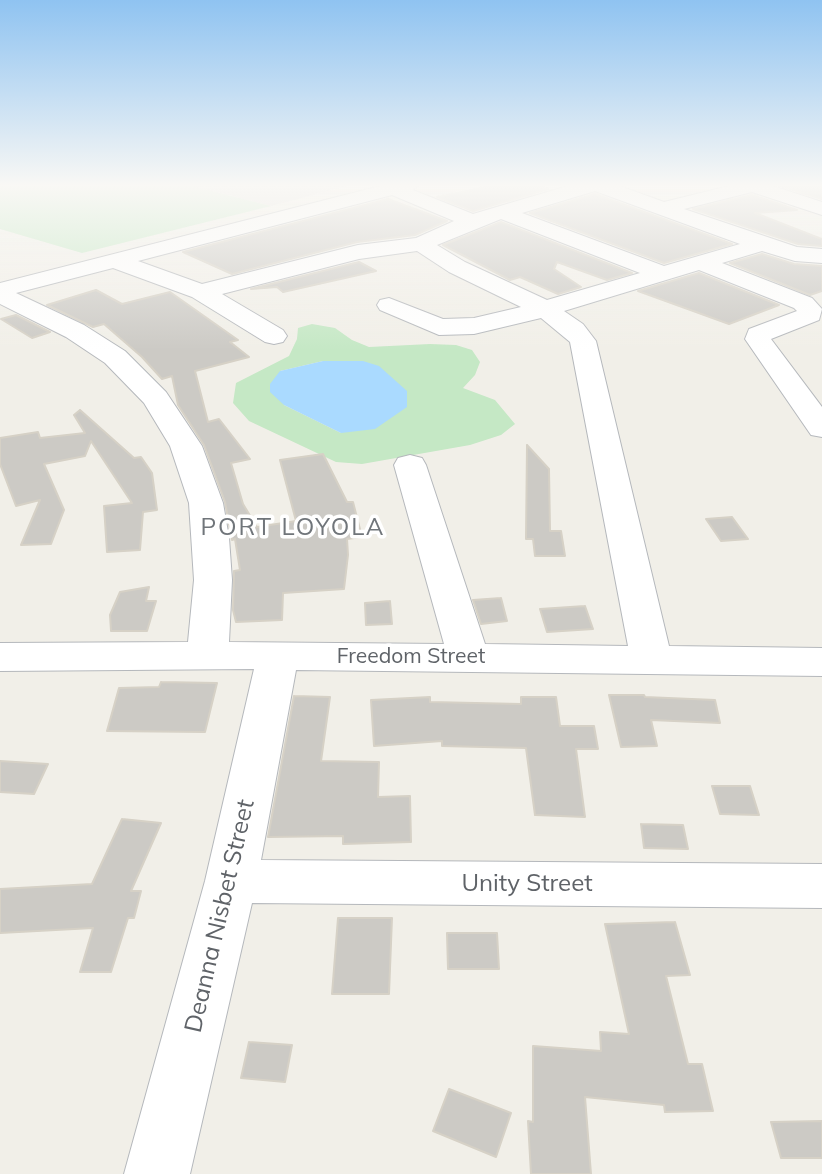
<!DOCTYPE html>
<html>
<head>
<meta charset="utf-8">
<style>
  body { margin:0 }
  canvas { display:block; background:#f1efe8 }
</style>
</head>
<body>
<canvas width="822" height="1174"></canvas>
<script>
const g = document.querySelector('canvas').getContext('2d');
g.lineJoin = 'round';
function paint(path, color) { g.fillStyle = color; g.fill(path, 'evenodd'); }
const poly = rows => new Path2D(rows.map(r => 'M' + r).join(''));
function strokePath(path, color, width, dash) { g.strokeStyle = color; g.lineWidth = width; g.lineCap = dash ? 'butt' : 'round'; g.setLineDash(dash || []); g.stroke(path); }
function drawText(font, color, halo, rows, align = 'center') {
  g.font = font + ' Mulish,sans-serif'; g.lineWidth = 7; g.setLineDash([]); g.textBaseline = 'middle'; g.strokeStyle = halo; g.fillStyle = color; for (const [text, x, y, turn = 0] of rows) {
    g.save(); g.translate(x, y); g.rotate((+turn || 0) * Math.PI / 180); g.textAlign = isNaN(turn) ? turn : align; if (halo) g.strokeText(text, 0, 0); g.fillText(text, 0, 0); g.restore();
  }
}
paint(poly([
  [189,185,350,185,271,206]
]), '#e0deda');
paint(poly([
  [189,185,271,206,82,253,0,229,0,185],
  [312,324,335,328,352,340,369,347,430,344,456,345,472,350,480,362,475,375,463,388,495,400,515,424,501,435,470,445,362,464,336,462,249,421,233,403,236,383,289,356,297,339,298,328],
  [323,361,341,433,284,405,280,371]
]), '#c5e8c5');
paint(poly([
  [323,361,363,361,379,366,407,391,407,407,375,429,341,433,284,405,270,392,270,384,280,371]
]), '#aadaff');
const building = poly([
  [490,186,538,186,548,189,473,211,437,197,490,186],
  [780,186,822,186,822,199,780,186],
  [595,194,732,244,664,263,530,213,595,194],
  [752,195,797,210,755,213,822,239,822,246,798,244,693,209,752,195],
  [388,199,447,221,415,235,357,242,232,274,183,252,388,199],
  [501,222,632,273,607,280,557,262,554,269,581,287,558,294,520,277,510,280,443,245,501,222],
  [762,254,794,264,822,266,822,291,810,295,730,263,762,254],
  [359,262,376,271,283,292,277,287,251,289,359,262],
  [699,273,779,305,729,324,638,291,699,273],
  [96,290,122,304,170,292,238,340,230,342,249,357,195,371,208,422,219,419,250,459,231,463,243,504,257,527,296,521,280,460,323,454,347,502,353,502,362,537,347,539,348,555,344,589,283,593,282,620,236,622,233,610,234,571,240,570,235,539,232,540,225,502,204,445,178,405,172,376,162,379,142,357,104,324,93,327,47,305,96,290],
  [16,315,50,332,32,338,1,319,16,315],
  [80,410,134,458,141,457,152,473,157,510,143,512,140,550,107,552,104,506,132,503,91,441,85,456,44,464,64,510,51,544,21,545,40,500,16,506,0,464,0,438,38,432,40,438,85,433,74,415,80,410],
  [527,445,549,469,550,531,561,531,565,556,535,556,533,539,526,539,527,445],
  [732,517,748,539,721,541,706,519,732,517],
  [149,587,146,601,156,601,147,631,111,631,110,615,120,592,149,587],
  [501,598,507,621,481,624,473,600,501,598],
  [390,601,392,624,366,625,365,603,390,601],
  [585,606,593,629,547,632,540,609,585,606],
  [161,682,217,683,205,732,107,731,119,688,159,687,161,682],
  [609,695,644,695,645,697,715,700,720,723,651,720,657,746,621,747,609,695],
  [294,696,330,697,321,761,379,762,378,797,410,796,411,842,343,844,343,836,268,837,294,696],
  [430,697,430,702,521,704,521,697,556,697,560,726,594,726,598,749,576,749,585,817,535,815,526,748,442,746,442,741,374,746,371,700,430,697],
  [0,761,48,764,34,794,0,792,0,761],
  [712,786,750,786,759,815,720,814,712,786],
  [122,819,161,823,131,891,141,891,134,918,128,918,111,972,80,972,93,928,0,933,0,889,92,884,122,819],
  [641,824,683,825,688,849,644,848,641,824],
  [338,918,392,918,389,994,332,994,338,918],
  [675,922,690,975,666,976,688,1064,702,1064,713,1111,665,1112,664,1105,585,1097,591,1174,531,1174,528,1121,533,1122,533,1046,601,1051,600,1032,629,1034,605,924,675,922],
  [447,933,497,933,499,969,448,969,447,933],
  [249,1042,292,1045,285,1082,241,1078,249,1042],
  [449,1089,511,1113,496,1157,433,1131,449,1089],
  [822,1121,822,1158,781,1158,771,1122,822,1121]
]);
paint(building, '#cccac5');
strokePath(building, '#d6d1c6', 2);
const minor = poly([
  [384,185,418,185,413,190,473,214,571,185,617,185,664,202,733,185,770,185,822,202,822,215,752,192,684,209,797,247,822,249,822,263,795,261,762,251,722,263,812,298,822,309,819,320,771,339,822,407,822,437,811,435,745,339,749,329,797,311,794,308,699,270,564,311,583,324,596,341,669,646,822,648,822,676,296,670,261,860,822,864,822,908,252,903,190,1174,124,1174,205,881,254,669,0,671,0,643,188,642,194,580,189,503,170,446,144,403,105,363,66,337,0,304,0,283,384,185],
  [595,191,740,244,664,266,522,213,595,191],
  [392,195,454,221,416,238,358,245,202,284,138,261,392,195],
  [501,219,640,273,547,300,465,262,437,245,501,219],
  [417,251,449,272,521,307,474,318,443,319,389,298,380,300,377,305,380,310,439,335,474,334,541,318,570,342,628,646,485,644,426,465,422,458,410,455,398,458,394,465,444,644,229,642,232,580,229,538,223,503,202,446,166,392,125,351,84,325,16,293,113,268,192,297,265,342,274,344,283,342,287,336,283,330,222,294,359,259,417,251]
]);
strokePath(minor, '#b5b8bc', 2);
paint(minor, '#fff');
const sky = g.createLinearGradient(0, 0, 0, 350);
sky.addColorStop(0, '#8fc3f1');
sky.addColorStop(0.53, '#f9f8f5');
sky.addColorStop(1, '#f9f8f500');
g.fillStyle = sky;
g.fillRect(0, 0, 822, 350);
drawText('21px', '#5f6368', '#fff', [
  ["Freedom Street",411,657]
]);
g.letterSpacing = '2px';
drawText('24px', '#70757a', '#fff', [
  ["PORT LOYOLA",293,528]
]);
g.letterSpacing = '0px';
drawText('24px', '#5f6368', '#fff', [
  ["Unity Street",527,884],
  ["Deanna Nisbet Street",220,916,-77]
]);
</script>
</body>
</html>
